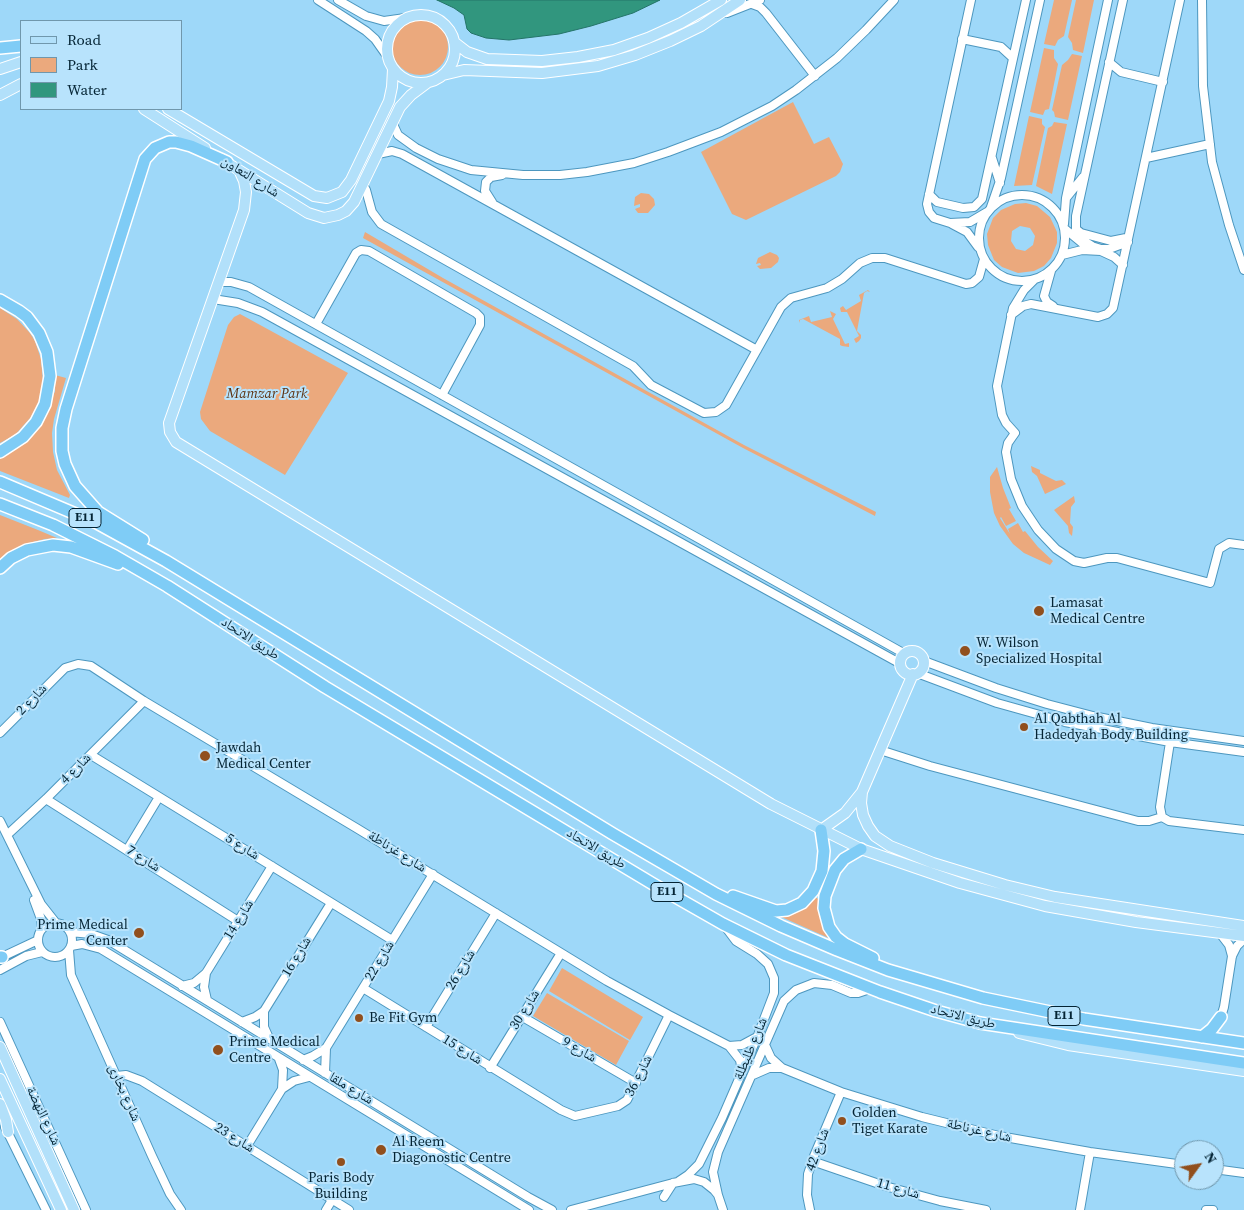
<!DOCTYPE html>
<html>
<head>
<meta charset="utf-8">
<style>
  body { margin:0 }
  #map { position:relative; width:1244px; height:1210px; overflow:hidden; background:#9ed8f9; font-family:"Source Serif 4",serif }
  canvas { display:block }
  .legend { position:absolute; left:20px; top:20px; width:162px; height:90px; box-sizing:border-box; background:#b8e3fc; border:1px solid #7097ac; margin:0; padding:6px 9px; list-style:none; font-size:15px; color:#042434 }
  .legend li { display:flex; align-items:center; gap:10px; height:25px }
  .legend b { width:25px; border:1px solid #7097ac }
  .north { position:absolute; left:1174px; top:1140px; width:50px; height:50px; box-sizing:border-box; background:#b8e3fc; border:1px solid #7097ac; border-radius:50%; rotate:58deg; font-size:14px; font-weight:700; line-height:20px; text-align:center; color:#042434 }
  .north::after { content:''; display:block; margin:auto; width:18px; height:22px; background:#914f1d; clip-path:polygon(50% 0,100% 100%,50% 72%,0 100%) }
</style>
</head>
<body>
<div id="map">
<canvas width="1244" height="1210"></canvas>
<ul class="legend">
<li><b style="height:6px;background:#b2e0fa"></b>Road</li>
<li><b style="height:14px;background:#eba97d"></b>Park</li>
<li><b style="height:14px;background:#31967e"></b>Water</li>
</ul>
<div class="north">N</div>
</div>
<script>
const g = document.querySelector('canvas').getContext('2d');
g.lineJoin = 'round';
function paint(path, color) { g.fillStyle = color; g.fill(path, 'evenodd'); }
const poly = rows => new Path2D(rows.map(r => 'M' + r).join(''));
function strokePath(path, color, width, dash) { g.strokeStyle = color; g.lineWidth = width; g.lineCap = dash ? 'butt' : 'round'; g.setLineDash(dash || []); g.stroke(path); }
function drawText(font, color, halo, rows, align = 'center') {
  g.font = font + ' "Source Serif 4","Noto Naskh Arabic",serif'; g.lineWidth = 4; g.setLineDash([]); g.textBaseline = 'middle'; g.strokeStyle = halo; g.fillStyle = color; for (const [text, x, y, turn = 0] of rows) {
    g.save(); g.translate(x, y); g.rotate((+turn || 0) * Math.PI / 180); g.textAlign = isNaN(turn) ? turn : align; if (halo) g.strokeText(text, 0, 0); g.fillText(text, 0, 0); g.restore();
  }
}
paint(poly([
  [1054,0,1072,0,1064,36,1058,40,1055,46,1044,44],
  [1076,0,1094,0,1083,53,1073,50,1072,43,1068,37],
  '392 47a28 28 0 1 1 56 0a28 28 0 1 1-56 0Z',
  [1044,48,1054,50,1054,58,1058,64,1049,109,1045,110,1043,115,1030,112],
  [1072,54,1082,56,1068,120,1055,117,1054,112,1052,110,1062,65,1068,60],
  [793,102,814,144,829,137,843,164,840,172,836,176,746,220,732,214,701,152],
  [1029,116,1042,119,1042,124,1045,127,1032,185,1014,186],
  [1054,122,1067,124,1052,194,1036,186,1048,128,1052,126],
  [641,193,649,194,654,199,655,205,648,213,638,213,635,209,640,207,640,204,634,206,635,197],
  [1026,203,1037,206,1050,217,1057,232,1057,243,1051,258,1044,266,1034,271,1018,273,1002,267,994,260,988,245,987,234,993,218,1001,210,1015,204],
  [1020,226,1030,228,1035,236,1033,245,1025,251,1016,249,1011,241,1012,231],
  [365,232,443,278,744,445,876,512,875,516,743,448,363,238],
  [770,252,777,255,779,258,778,262,771,268,760,269,757,266,761,265,760,263,756,264,758,258],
  [868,290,870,292,867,291,864,293,857,331,861,335,861,338,859,341,856,343,854,339,859,336,847,312,841,312,840,308,843,306,846,310,861,301,859,295],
  [0,308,17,319,30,333,35,341,41,359,43,381,38,404,31,417,15,435,0,443],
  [830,311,836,314,833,319,845,344,849,343,849,347,842,346,840,345,840,339,803,319,800,320,799,323,799,320,809,316,811,322,832,317],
  [240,314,348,373,285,475,210,431,201,419,200,412,228,325,234,317],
  [55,375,66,378,54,419,52,433,53,452,57,470,70,495,69,498,0,471,0,457,13,451,27,440,40,426,46,416,55,391],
  [1031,466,1040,470,1040,473,1056,481,1062,480,1066,484,1045,494,1037,476,1032,472],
  [997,467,1003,488,1011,508,1009,509,1016,521,1006,526,1001,517,1000,518,1010,534,1008,529,1018,523,1023,532,1025,531,1038,547,1053,561,1050,565,1024,553,1013,544,1000,526,994,513,990,492,990,477],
  [1074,496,1075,502,1071,507,1070,523,1073,527,1072,536,1069,533,1068,526,1054,510],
  [0,515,38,530,57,538,45,539,25,544,12,551,0,561],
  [815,897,820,900,819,910,821,921,831,939,777,915,790,915,800,910,810,904],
  [562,968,643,1017,630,1040,549,991],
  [547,993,629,1041,616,1065,533,1016]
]), '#eba97d');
const water = poly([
  [437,0,660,0,633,13,591,26,559,34,509,40,486,38,471,33,467,29,464,15,454,8,437,0]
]);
paint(water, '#31967e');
strokePath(water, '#247468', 1);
const minor = poly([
  [318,0,366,31,375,39,387,56],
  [338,0,366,16,384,21,405,18],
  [971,0,927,204,929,212,934,218,950,223,970,222,987,212],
  [1202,0,1203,86,1212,162,1229,225,1244,270],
  [752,4,760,7,766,13,815,76],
  [727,13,760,0],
  [962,39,1001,47,1013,58],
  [1109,62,1121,72,1163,82],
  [392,122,398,135,416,148,438,159,471,170,523,175,560,175,587,172,634,163,668,152,721,132,772,106,796,90,837,58,866,30,894,0],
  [378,154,392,151,402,154,757,350],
  [992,158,1000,183],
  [1146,158,1210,144],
  [363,185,366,190,372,212,381,224,633,366,651,385,704,413,716,412,726,405,781,307,791,298,827,288,842,279,860,263,872,258,885,258,966,284,972,283,979,277,984,259],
  [929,194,937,202,963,208,974,207,982,199,1026,0],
  '979 238a43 43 0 1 1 86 0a43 43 0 1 1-86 0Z',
  [1067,197,1083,177],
  [492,202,485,191,486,182,491,177,502,175],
  [991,207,1001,178,1040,0],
  [952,224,967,232,978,247],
  [1064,224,1066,198,1108,0],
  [1065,229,1082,243,1101,249,1109,249,1128,242],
  [1076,229,1081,233,1111,241,1126,238],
  [1092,246,1079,238,1076,229,1076,216,1123,0],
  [1062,255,1082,250,1101,251,1114,257,1123,265],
  [1051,271,1044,296,1047,302,1053,306],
  [1034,280,1024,290,1013,308,997,386,1002,415,1006,423,1015,433,1008,443,1006,452,1011,479,1022,506,1038,530,1056,549,1074,561,1084,563,1107,558,1117,558,1210,583,1219,549,1229,543,1244,545],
  [218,282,231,282,249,287,905,654],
  [213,299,238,303,262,312,901,664],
  [1011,315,1023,306,1031,304,1098,317,1107,314,1113,308,1180,0],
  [316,324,356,253,361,250,369,251,476,313,480,317,480,325,442,395],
  [924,661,996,688,1047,704,1093,716,1152,728,1244,741],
  [917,673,997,703,1065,722,1170,742,1244,752],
  [1065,722,1068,717,1071,716,1085,718],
  [0,733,65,668,78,664,91,666,144,701,358,829,607,981,669,1015,729,1046,740,1060,742,1071],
  [1170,742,1160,807,1162,817,1169,821,1244,830],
  [880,750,930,766,1138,821,1149,821,1162,817],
  [91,755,392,940],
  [46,799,238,921],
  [0,821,41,904,56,923],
  [7,835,46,799,144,701],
  [127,850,159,797],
  [34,900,41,919,42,929],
  '38 940a17 17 0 1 1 34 0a17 17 0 1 1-34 0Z',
  [70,932,91,934,108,940,528,1197,552,1210],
  [1219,932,1229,945,1232,956],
  [71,946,82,944,101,949,529,1210],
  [69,950,71,975,152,1156,170,1194,181,1210],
  [0,958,38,940],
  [0,970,26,956,42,952],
  [206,973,204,987,207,1000],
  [182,986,194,983,206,973,272,866],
  [363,988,561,1110,575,1116,618,1106,627,1100,669,1015],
  [264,1011,264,1027,269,1038],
  [521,1016,636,1083],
  [1221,1017,1224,1007,1232,956,1237,946,1244,939],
  [0,1022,86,1210],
  [242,1022,255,1017,264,1011,331,903],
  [426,1027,496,913],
  [729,1046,742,1045,755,1038],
  [766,1047,771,1058,782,1068,841,1092,922,1117,999,1136,1090,1152,1184,1165],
  [303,1060,313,1056,326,1048,433,874],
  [490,1068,561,953],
  [325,1073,326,1048],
  [753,1075,769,1068,782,1068],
  [116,1076,126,1075,142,1081,349,1210],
  [282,1089,294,1081,309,1077],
  [5,1127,46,1210],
  [247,1146,282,1089,283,1070,279,1059],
  [812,1161,885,1186,940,1201,986,1210],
  [1214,1169,1244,1173],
  [679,1181,688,1175,699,1164,722,1118,758,1035,774,993,774,978,768,964,757,954,736,941,724,925],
  [718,1195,713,1172,718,1152,784,1001,796,990,814,983,832,985,851,993,858,993,870,989],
  [664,1197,673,1183],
  [326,1210,332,1200],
  [571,1210,673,1183,694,1179,704,1182,714,1190,718,1195,723,1210],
  [810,1210,807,1195,808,1174,814,1156,841,1092],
  [1080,1210,1090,1152],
  [1206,1210,1213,1210]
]);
const major = poly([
  '387 49a34 34 0 1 1 68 0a34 34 0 1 1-68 0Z',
  [454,42,467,52,487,59,542,61,578,57,614,50,648,38,681,23,721,0],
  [0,69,21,62],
  [443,75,464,70,542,73,598,66,635,55,670,41,701,26,740,0],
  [0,95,21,84],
  [144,109,205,148],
  [168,109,314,196,327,198,342,192,351,180,389,101,392,87,393,69],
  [221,159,308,213,324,218,338,215,346,211,354,202,400,107,411,95,427,83],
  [239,170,244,181,246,192,244,210,169,423,170,432,176,442,771,804,861,849,960,883,1045,906,1136,922,1244,936],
  '900 663a12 12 0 1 1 24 0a12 12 0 1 1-24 0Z',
  [862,792,861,803,863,815,868,826,875,836,890,846,933,863,1005,885,1055,897,1244,926],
  [821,830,845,813,862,792,913,674],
  [1019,1033,1068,1045,1244,1071],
  [0,1047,74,1210],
  [0,1079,61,1210],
  [0,1104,6,1120,8,1132]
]);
const highway = poly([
  [0,48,21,46],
  [0,300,19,311,27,317,39,333,47,352,50,376,45,404,36,422,23,437,0,452],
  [0,482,97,523,166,561,613,834,716,894,781,926,837,950,888,970,983,998,1084,1019,1244,1043],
  [0,504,53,525,115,556,167,586,325,687,653,884,723,924,786,955,880,992,936,1011,980,1023,1244,1063],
  [143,540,98,512,75,486,65,464,62,451,62,428,66,409,145,159,155,148,169,142,176,142,191,146,227,162],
  [0,568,11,558,27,550,53,545,71,547,118,564],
  [861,849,844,859,835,870,825,896,824,908,829,927,836,937,845,944,873,958],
  [733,896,776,911,787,910,802,903,813,891,822,871,824,851,821,830],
  [0,957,2,957],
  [1202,1037,1212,1029,1221,1017]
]);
strokePath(minor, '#4d97bf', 10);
strokePath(major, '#fff', 12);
strokePath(highway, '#fff', 14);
strokePath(minor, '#fff', 8);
strokePath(major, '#b2e0fa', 10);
strokePath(highway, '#7fccf6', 11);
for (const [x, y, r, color] of [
  [1039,611,6,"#914f1d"],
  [965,651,6,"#914f1d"],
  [1024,727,5,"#914f1d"],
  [205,756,6,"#914f1d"],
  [139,933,6,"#914f1d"],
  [359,1018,5,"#914f1d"],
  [218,1050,6,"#914f1d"],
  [842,1121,5,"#914f1d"],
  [381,1150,6,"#914f1d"],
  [341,1162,5,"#914f1d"]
]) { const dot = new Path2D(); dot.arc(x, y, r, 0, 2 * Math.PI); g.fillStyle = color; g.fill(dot); strokePath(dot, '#b8e3fc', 2); }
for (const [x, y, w] of [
  [85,518,32],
  [667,892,32],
  [1064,1016,32]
]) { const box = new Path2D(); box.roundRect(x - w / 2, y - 9.5, w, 19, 4); g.fillStyle = '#b8e3fc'; g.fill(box); strokePath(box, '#042434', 1); }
drawText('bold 12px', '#042434', null, [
  ["E11",85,518],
  ["E11",667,892],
  ["E11",1064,1016]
]);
drawText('14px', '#042434', '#b8e3fc', [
  ["شارع التعاون",250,177,32],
  ["طريق الاتحاد",250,639,33],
  ["شارع 2",32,700,-46],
  ["شارع 4",76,769,-45],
  ["شارع 5",242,847,32],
  ["طريق الاتحاد",596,849,31],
  ["شارع غرناطة",397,852,32],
  ["شارع 7",143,859,32],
  ["شارع 14",239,920,-58],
  ["شارع 16",297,957,-59],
  ["شارع 22",380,961,-59],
  ["شارع 26",461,970,-59],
  ["شارع 30",525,1010,-58],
  ["طريق الاتحاد",963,1017,14],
  ["شارع طليطلة",751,1049,-67],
  ["شارع 15",462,1050,32],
  ["شارع 9",579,1050,30],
  ["شارع 36",639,1076,-63],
  ["شارع ملقا",351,1089,31],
  ["شارع بخارى",124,1093,66],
  ["شارع النهضة",43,1116,65],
  ["شارع غرناطة",979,1131,13],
  ["شارع 23",234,1138,32],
  ["شارع 42",818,1150,-70],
  ["شارع 11",898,1189,16]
]);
drawText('italic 14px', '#5e3211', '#b8e3fc', [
  ["Mamzar Park",267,394]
]);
drawText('14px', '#042434', '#b8e3fc', [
  ["Lamasat",1050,603],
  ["Medical Centre",1050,619],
  ["W. Wilson",976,643],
  ["Specialized Hospital",976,659],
  ["Al Qabthah Al",1034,719],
  ["Hadedyah Body Building",1034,735],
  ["Jawdah",216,748],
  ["Medical Center",216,764],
  ["Prime Medical",128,925,"right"],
  ["Center",128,941,"right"],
  ["Be Fit Gym",369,1018],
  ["Prime Medical",229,1042],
  ["Centre",229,1058],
  ["Golden",852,1113],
  ["Tiget Karate",852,1129],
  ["Al Reem",392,1142],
  ["Diagonostic Centre",392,1158],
  ["Paris Body",341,1178,"center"],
  ["Building",341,1194,"center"]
], 'left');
</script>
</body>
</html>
